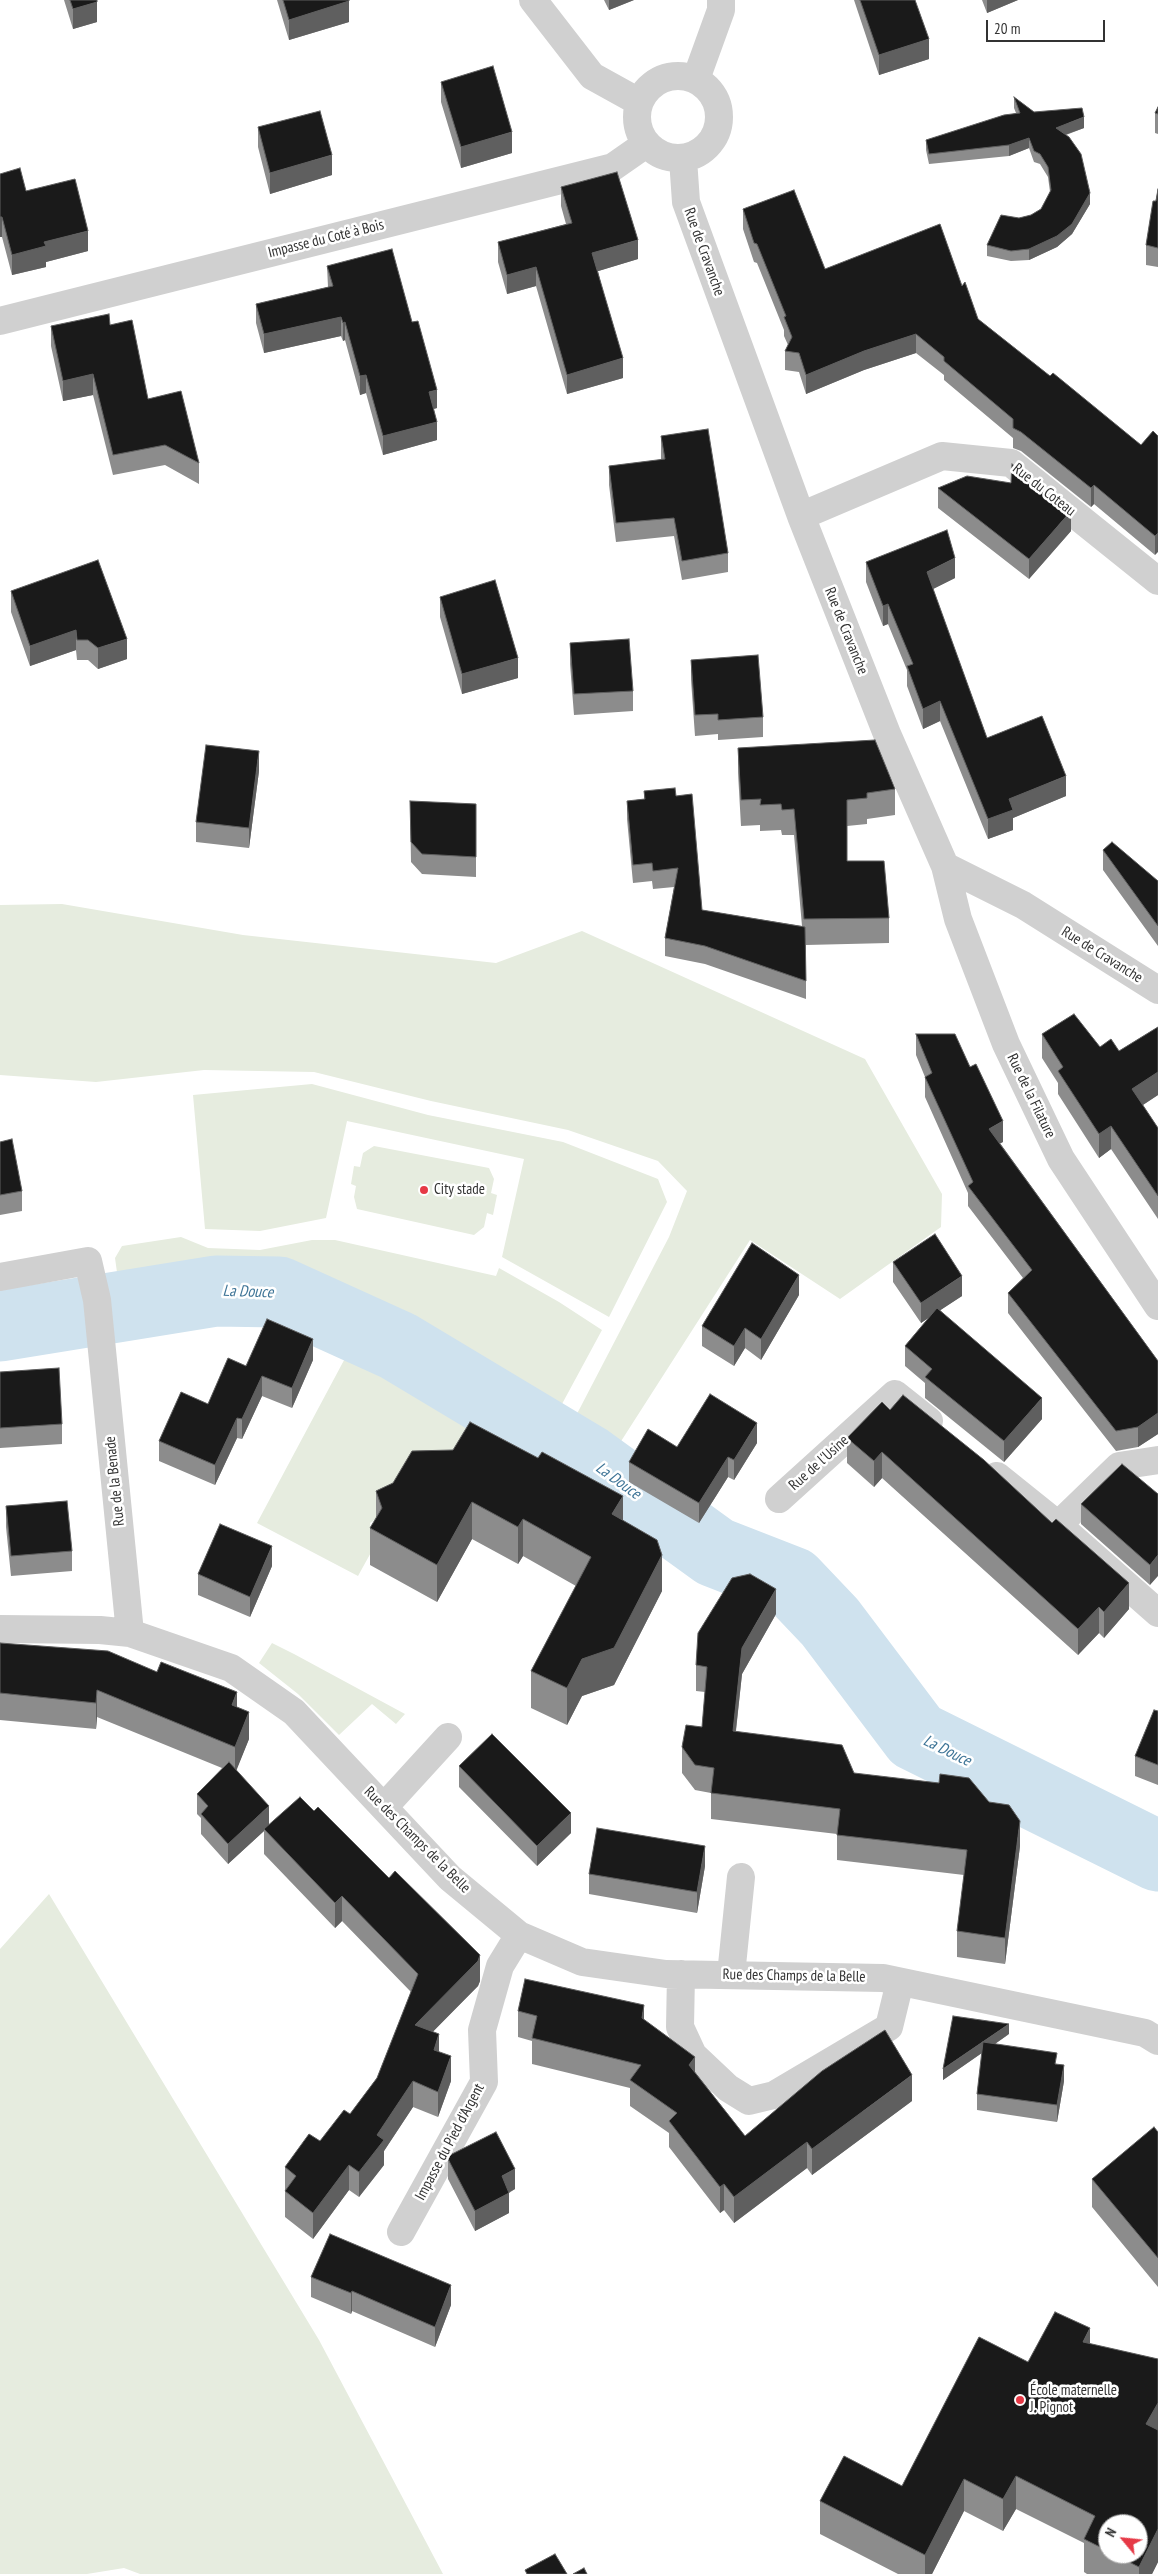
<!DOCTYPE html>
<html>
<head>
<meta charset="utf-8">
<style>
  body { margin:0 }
  #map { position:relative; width:1158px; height:2574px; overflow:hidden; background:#fff; font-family:"PT Sans Narrow",sans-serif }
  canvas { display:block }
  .north { position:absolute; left:1098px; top:2514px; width:50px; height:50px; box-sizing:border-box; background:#fff; border:1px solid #adadad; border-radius:50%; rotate:298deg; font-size:14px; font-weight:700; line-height:20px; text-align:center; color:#333 }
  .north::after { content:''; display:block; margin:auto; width:18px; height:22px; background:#e63946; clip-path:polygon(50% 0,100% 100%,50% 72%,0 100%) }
  .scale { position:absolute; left:986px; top:20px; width:119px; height:22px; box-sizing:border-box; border:2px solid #333; border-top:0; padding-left:6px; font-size:15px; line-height:18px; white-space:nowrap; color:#333; -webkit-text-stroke:4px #fff; paint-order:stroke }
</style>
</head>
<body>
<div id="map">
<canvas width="1158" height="2574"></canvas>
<div class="north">N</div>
<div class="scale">20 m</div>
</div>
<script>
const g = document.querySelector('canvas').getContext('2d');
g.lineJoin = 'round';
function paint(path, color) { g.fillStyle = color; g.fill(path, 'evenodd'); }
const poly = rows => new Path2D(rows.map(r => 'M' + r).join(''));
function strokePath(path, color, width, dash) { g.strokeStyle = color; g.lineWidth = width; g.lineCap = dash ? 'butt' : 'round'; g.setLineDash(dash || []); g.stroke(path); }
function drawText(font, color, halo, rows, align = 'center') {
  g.font = font + ' "PT Sans Narrow",sans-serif'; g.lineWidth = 5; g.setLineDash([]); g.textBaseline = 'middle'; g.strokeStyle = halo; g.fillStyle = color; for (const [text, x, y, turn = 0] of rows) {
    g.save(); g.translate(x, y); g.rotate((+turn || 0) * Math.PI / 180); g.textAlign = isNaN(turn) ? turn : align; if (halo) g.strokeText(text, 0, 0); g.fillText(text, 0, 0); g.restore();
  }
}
paint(poly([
  [62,904,243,935,496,963,582,931,865,1059,942,1194,941,1227,840,1299,750,1240,609,1460,567,1433,669,1237,687,1191,658,1161,568,1130,431,1101,314,1072,204,1070,96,1082,0,1075,0,905],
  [312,1084,428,1115,563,1142,658,1179,667,1202,609,1317,502,1257,524,1159,347,1121,326,1218,260,1231,205,1229,193,1095],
  [374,1146,489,1168,494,1179,491,1193,497,1195,493,1215,487,1213,484,1227,474,1235,357,1209,354,1197,356,1186,351,1184,354,1166,360,1167,363,1153],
  [181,1237,208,1248,260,1250,312,1240,335,1240,496,1276,499,1268,559,1302,602,1330,549,1428,402,1341,281,1287,217,1285,121,1301,115,1258,122,1246],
  [350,1349,482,1430,387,1512,370,1523,374,1547,358,1576,257,1523],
  [272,1643,294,1654,405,1714,396,1724,372,1704,339,1735,298,1694,259,1663],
  [49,1894,319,2340,443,2574,140,2574,124,2568,87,2574,0,2574,0,1949]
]), '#e6ecdf');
strokePath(poly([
  [0,1326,216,1291,279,1292,398,1346,588,1460,715,1552,792,1582,830,1622,916,1736,1158,1856]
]), '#cfe2ee', 71);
strokePath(poly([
  [533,0,592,76,639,102],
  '637 117a41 41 0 1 1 82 0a41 41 0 1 1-82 0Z',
  [696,79,721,10,721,0],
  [683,159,686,202,801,516,887,734,945,866,958,919,1006,1044,1061,1159,1158,1306],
  [0,321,613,167,646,144],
  [801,516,942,456,1011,463,1158,581],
  [945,866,1023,905,1158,990],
  [0,1277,88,1261,97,1300,130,1633],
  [997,1476,1058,1525,1158,1613],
  [779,1499,895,1394,929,1421],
  [1058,1525,1119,1466,1158,1460],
  [0,1629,100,1630,130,1633,231,1668,294,1712,450,1878,519,1935,582,1962,666,1974,883,1978,1145,2033,1158,2041],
  [384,1807,448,1737],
  [681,1974,680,2027,693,2055,728,2088,749,2101,774,2095,889,2027,900,1982],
  [731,1975,741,1877],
  [401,2232,484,2082,482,2030,500,1966,519,1935]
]), '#d0d0d0', 28);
paint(poly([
  [64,0,97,0,97,22,73,29],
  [277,0,349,0,349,22,289,40],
  [604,0,634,0,609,10],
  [854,0,915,0,929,59,879,75],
  [982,0,1018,0,987,13],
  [441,82,512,153,461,168,441,102],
  [1014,97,1034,112,1084,128,1066,135,1090,204,1072,234,1057,247,1029,260,1011,261,987,256,987,245,1019,218,1031,215,1041,209,1050,192,1048,177,1040,164,1034,162,1029,148,1009,156,929,164,926,150,926,140,1016,113,1014,108],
  [1158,107,1158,134,1155,133,1155,113],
  [258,127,332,175,270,194,258,147],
  [0,174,26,191,88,251,46,262,46,267,12,275,2,237,0,237],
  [561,187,638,259,598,271,623,378,567,394,536,286,507,294,498,262,498,242,566,224,561,206],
  [1158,189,1158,267,1146,265,1146,245],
  [743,209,825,269,962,286,978,319,1050,376,1141,445,1158,436,1155,555,1094,504,1091,507,1021,451,1013,448,1013,438,944,380,944,375,916,353,864,370,806,394,799,372,785,370,785,351,788,345,784,336,784,330,757,263,754,262,743,229],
  [327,266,437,408,434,409,437,440,383,455,366,393,360,395,345,340,343,341,341,336,264,353,256,323,256,304,328,287],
  [110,325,148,399,199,463,199,484,165,465,113,475,93,395,63,401,51,346,51,326],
  [661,436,728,553,728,572,682,580,674,536,616,542,609,485,609,466,661,460],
  [938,488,1071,531,1029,579,938,508],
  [866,562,955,578,933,589,987,738,1066,796,1013,818,1013,830,988,839,940,721,923,729,907,686,907,670,888,624,883,626,866,582],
  [11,591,127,659,98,669,88,660,77,660,76,650,30,666,11,612],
  [440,597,518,678,462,694,440,617],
  [570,643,633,691,633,711,574,715,570,664],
  [691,660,763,717,763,737,718,740,718,734,695,736,691,680],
  [738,748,895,789,895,815,867,819,867,824,847,826,847,861,889,918,889,943,806,945,806,999,705,964,665,956,665,938,674,887,653,889,652,881,633,883,627,819,627,801,644,799,644,791,676,796,702,910,802,926,794,835,782,835,781,830,760,831,760,825,741,826,738,773],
  [259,771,249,848,196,842,196,822],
  [410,801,476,857,476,877,422,874,411,862],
  [1103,850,1158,881,1158,946,1103,870],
  [1158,1027,1158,1095,1143,1105,1158,1128,1158,1219,1111,1149,1099,1158,1058,1094,1058,1083,1042,1058,1042,1034,1119,1051],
  [916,1034,1003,1142,1000,1143,1158,1361,1158,1434,1138,1447,1116,1451,1008,1313,1008,1293,1023,1278,968,1206,968,1193,925,1097,925,1077,916,1055],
  [0,1142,22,1191,22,1211,0,1215],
  [893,1262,962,1296,940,1310,1042,1419,1004,1462,925,1398,925,1383,905,1366,905,1346,929,1317,921,1323,893,1282],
  [799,1295,761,1360,745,1348,734,1366,702,1346,702,1326],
  [313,1360,292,1408,262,1396,242,1439,237,1438,215,1485,159,1461,159,1441,208,1404,246,1366],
  [0,1372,62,1424,62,1444,0,1448],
  [890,1410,1129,1609,1104,1638,1099,1633,1078,1655,882,1478,874,1487,847,1463,847,1438],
  [757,1443,734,1480,728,1477,699,1523,629,1482,629,1462,677,1447],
  [393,1483,623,1520,662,1591,614,1685,582,1696,567,1725,531,1708,531,1671,576,1586,523,1556,518,1564,472,1539,437,1602,370,1565,370,1528,376,1519,376,1491],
  [1158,1494,1150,1585,1081,1524,1081,1504],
  [6,1506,72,1551,72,1571,11,1576,6,1527],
  [272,1566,250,1617,198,1595,198,1574],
  [776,1614,742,1674,736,1731,854,1773,1020,1846,1005,1964,957,1957,957,1931,964,1875,837,1860,837,1834,711,1819,711,1793,695,1790,682,1773,682,1747,702,1727,705,1692,696,1691,696,1665],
  [0,1643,237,1707,249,1739,236,1770,269,1824,480,1981,478,1986,433,2031,439,2052,451,2081,438,2117,413,2107,384,2151,384,2165,359,2197,349,2190,313,2239,285,2217,285,2167,320,2141,350,2114,377,2078,411,1992,342,1921,335,1928,264,1854,264,1831,228,1864,201,1834,201,1818,197,1814,197,1794,222,1768,97,1717,96,1729,0,1720],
  [1158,1711,1158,1785,1135,1776,1135,1756],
  [459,1766,571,1833,537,1866,459,1787],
  [705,1866,697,1913,589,1894,589,1874],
  [518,2011,644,2020,695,2072,745,2136,912,2101,812,2175,807,2168,734,2223,724,2210,720,2213,669,2147,669,2133,630,2106,630,2088,532,2064,532,2041,518,2037],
  [1009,2034,995,2044,1057,2064,1064,2081,1057,2122,977,2110,977,2094,982,2053,943,2080,943,2069],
  [1158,2132,1158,2287,1092,2207,1092,2179],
  [448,2159,515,2189,509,2193,509,2213,475,2231,448,2179],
  [311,2277,451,2305,435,2347,352,2311,351,2314,311,2297],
  [1090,2344,1158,2359,1158,2562,1152,2574,1087,2574,1084,2572,1084,2543,1016,2509,1003,2531,964,2511,932,2574,898,2574,820,2534,820,2501,902,2486,1028,2362],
  [1108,2524,1138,2554,1108,2554]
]), '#8c8c8c');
paint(poly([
  [609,0,634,0,609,10],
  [987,0,1018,0,987,13],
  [349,1,349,22,289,40,289,20],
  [97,2,97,22,73,29,73,9],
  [929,39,929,59,879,75,879,55],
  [1084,117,1084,128,1056,138,1056,128],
  [512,132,512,153,461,168,461,147],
  [1029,138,1029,148,1009,156,1009,145],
  [332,155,332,175,270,194,270,173],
  [1090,193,1090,204,1072,234,1057,247,1029,260,1029,249],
  [0,217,2,217,2,237,0,237],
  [88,231,88,251,46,262,46,267,12,275,12,255,44,242],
  [638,240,638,259,592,273,592,253],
  [536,267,536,286,507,294,507,275],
  [341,317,341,336,264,353,264,334],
  [345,322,345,340,343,341,343,323],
  [916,334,916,353,864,370,806,394,806,375,864,351],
  [623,358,623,378,567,394,567,375],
  [93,374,93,395,63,401,63,381],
  [366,375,366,393,360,395,360,376],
  [437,390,437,408,429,410,429,392],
  [437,422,437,440,383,455,383,436],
  [1094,485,1094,504,1091,507,1091,488],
  [1071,511,1071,531,1029,579,1029,559],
  [1158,533,1158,552,1155,555,1155,536],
  [955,558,955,578,927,592,927,572],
  [888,604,888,624,883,626,883,606],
  [76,630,76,650,30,666,30,646],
  [127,639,127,659,98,669,98,648],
  [518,658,518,678,462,694,462,674],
  [940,701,940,721,923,729,923,709],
  [259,751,259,771,249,848,249,828],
  [1066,776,1066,796,1013,818,1013,830,988,839,988,819,1009,799],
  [1158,1072,1158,1095,1132,1112,1132,1089],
  [1003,1121,1003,1142,989,1149,989,1129],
  [1111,1126,1111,1149,1099,1158,1099,1134],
  [799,1275,799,1295,761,1360,761,1339],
  [962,1276,962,1296,921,1323,921,1303],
  [745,1328,745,1348,734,1366,734,1346],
  [313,1339,313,1360,292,1408,292,1388],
  [262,1376,262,1396,242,1439,242,1419],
  [1042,1398,1042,1419,1004,1462,1004,1441],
  [1158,1413,1158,1434,1138,1447,1138,1427],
  [237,1418,237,1438,215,1485,215,1465],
  [757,1423,757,1443,734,1480,734,1460],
  [882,1452,882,1478,874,1487,874,1461],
  [728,1457,728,1477,699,1523,699,1503],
  [623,1496,623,1533,612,1514],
  [472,1502,472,1539,437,1602,437,1565],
  [523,1519,523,1556,518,1564,518,1527],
  [272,1546,272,1566,250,1617,250,1597],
  [662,1555,662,1591,614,1685,582,1696,567,1725,567,1688,582,1659],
  [1158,1555,1158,1576,1150,1585,1150,1565],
  [1129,1583,1129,1609,1104,1638,1104,1612],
  [776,1589,776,1614,742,1674,733,1756,733,1731,742,1648],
  [1099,1607,1099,1633,1078,1655,1078,1629],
  [97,1690,97,1717,96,1729,96,1703],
  [237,1692,237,1719,232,1705],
  [249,1712,249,1739,235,1774,235,1747],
  [269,1806,269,1826,264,1829,264,1831,228,1864,228,1844],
  [571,1813,571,1833,537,1866,537,1846],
  [1020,1821,1020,1846,1005,1964,1005,1938],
  [705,1846,705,1866,697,1913,697,1892],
  [342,1896,342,1921,335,1928,335,1903],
  [480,1955,480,1981,478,1986,415,2050,415,2025],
  [644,2005,644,2030,642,2018],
  [1009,2024,1009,2034,943,2080,943,2069],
  [439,2034,439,2059,434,2050],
  [451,2056,451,2081,438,2117,438,2092],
  [695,2057,695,2082,689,2065],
  [1064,2065,1064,2081,1057,2122,1057,2105],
  [912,2075,912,2101,812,2175,812,2149],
  [413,2081,413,2107,384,2151,384,2165,359,2197,359,2172,377,2135],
  [807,2142,807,2168,734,2223,734,2197],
  [349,2165,349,2190,313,2239,313,2213],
  [515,2169,515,2189,502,2196,502,2176],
  [724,2184,724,2210,720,2213,720,2187],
  [509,2193,509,2213,475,2231,475,2211],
  [451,2285,451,2305,435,2347,435,2327],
  [352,2291,352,2311,351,2314,351,2293],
  [1090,2328,1090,2361,1083,2342],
  [1158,2403,1158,2436,1146,2424],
  [1016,2476,1016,2509,1003,2531,1003,2499],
  [964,2479,964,2511,932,2574,925,2574,925,2555],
  [1158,2529,1158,2562,1152,2574,1139,2574,1139,2567]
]), '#5f5f5f');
const building = poly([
  [70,0,97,0,97,2,73,9,70,0],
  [283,0,349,0,349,1,289,20,283,0],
  [860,0,915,0,929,39,879,55,860,0],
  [493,66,512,132,461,147,441,82,493,66],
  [1014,97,1034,112,1082,108,1084,117,1056,128,1069,137,1081,154,1090,193,1072,224,1057,236,1029,249,1011,251,987,245,1001,215,1019,218,1031,215,1041,209,1051,190,1048,167,1040,154,1034,151,1029,138,1009,145,929,154,926,140,1004,115,1020,113,1014,97],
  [1158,107,1158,114,1155,113,1158,107],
  [320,111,332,155,270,173,258,127,320,111],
  [20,168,26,191,75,179,88,231,44,242,46,246,12,255,2,217,0,217,0,174,20,168],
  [617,172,638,240,592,253,623,358,567,375,536,267,507,275,498,242,572,223,561,187,617,172],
  [1158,189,1158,248,1146,245,1153,201,1156,201,1158,189],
  [794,190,825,269,940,224,962,286,965,282,978,319,1050,376,1053,373,1141,445,1153,431,1158,436,1158,533,1155,536,1094,485,1091,488,1021,432,1013,428,1013,419,944,361,944,357,916,334,864,351,806,375,799,353,785,351,792,337,784,317,786,316,757,244,754,243,743,209,794,190],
  [392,249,412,322,418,321,437,390,429,392,437,422,383,436,366,375,360,376,345,322,343,323,341,317,264,334,256,304,333,286,327,266,392,249],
  [109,314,110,325,132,320,148,399,181,391,199,463,165,445,113,455,93,374,63,381,51,326,109,314],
  [708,429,728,553,682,561,674,518,616,523,609,466,665,459,661,436,708,429],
  [1012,464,1071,511,1029,559,938,488,967,476,1011,483,1012,464],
  [947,530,955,558,927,572,987,738,1042,716,1066,776,1009,799,1013,810,988,819,940,701,923,709,907,666,913,664,888,604,883,606,866,562,947,530],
  [98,560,127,639,98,648,88,640,77,640,76,630,30,646,11,591,98,560],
  [495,580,518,658,462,674,440,597,495,580],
  [629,639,633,691,574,694,570,643,629,639],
  [758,655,763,717,718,720,718,714,695,715,691,660,758,655],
  [875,740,895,789,867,793,867,798,847,800,847,861,884,861,889,918,804,919,794,809,782,810,781,804,760,805,761,799,741,800,738,748,875,740],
  [206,745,259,751,249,828,196,822,206,745],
  [675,788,676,796,692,794,702,910,805,927,806,981,705,946,665,938,678,868,653,871,652,863,633,865,627,801,645,799,644,791,675,788],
  [410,801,476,804,476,857,422,854,411,842,410,801],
  [1112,842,1158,881,1158,926,1103,850,1112,842],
  [1074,1014,1100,1047,1111,1039,1119,1051,1158,1027,1158,1072,1132,1089,1158,1128,1158,1196,1111,1126,1099,1134,1058,1071,1063,1067,1042,1034,1074,1014],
  [916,1034,955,1034,970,1067,976,1064,1003,1121,989,1129,1158,1361,1158,1413,1138,1427,1116,1431,1008,1293,1032,1270,968,1186,973,1182,925,1077,932,1073,916,1034],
  [12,1139,22,1191,0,1195,0,1142,12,1139],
  [935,1234,962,1276,921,1303,893,1262,935,1234],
  [752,1243,799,1275,761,1339,745,1328,734,1346,702,1326,752,1243],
  [937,1308,1042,1398,1004,1441,925,1377,932,1369,905,1346,937,1308],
  [267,1319,313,1339,292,1388,262,1376,242,1419,237,1418,215,1465,159,1441,181,1392,208,1404,228,1358,246,1366,267,1319],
  [59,1368,62,1424,0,1428,0,1372,59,1368],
  [710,1394,757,1423,734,1460,728,1457,699,1503,629,1462,648,1429,677,1447,710,1394],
  [903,1395,984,1460,1052,1523,1056,1519,1129,1583,1104,1612,1099,1607,1078,1629,882,1452,874,1461,847,1438,882,1402,890,1410,903,1395],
  [470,1422,538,1458,542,1452,623,1496,612,1514,657,1540,662,1555,614,1648,582,1659,567,1688,531,1671,591,1557,523,1519,518,1527,472,1502,437,1565,370,1528,382,1508,376,1491,393,1483,412,1451,453,1450,470,1422],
  [1122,1464,1158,1494,1158,1555,1150,1565,1081,1504,1122,1464],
  [67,1501,72,1551,11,1556,6,1506,67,1501],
  [220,1524,272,1546,250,1597,198,1574,220,1524],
  [750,1574,776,1589,742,1648,733,1731,842,1745,854,1773,939,1783,940,1774,969,1778,989,1802,1009,1805,1020,1821,1005,1938,957,1931,967,1850,837,1835,840,1809,711,1793,714,1768,695,1765,682,1747,686,1725,702,1727,707,1667,696,1665,698,1633,732,1578,750,1574],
  [0,1643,108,1651,157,1672,161,1662,237,1692,232,1705,249,1712,235,1747,97,1690,96,1703,0,1693,0,1643],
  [1154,1710,1158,1711,1158,1765,1135,1756,1154,1710],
  [492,1734,571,1813,537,1846,459,1766,492,1734],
  [229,1762,269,1806,228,1844,201,1814,208,1806,197,1794,229,1762],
  [300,1797,314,1811,318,1807,389,1878,395,1871,480,1955,478,1961,415,2025,439,2034,434,2050,451,2056,438,2092,413,2081,377,2135,384,2140,359,2172,349,2165,313,2213,285,2191,296,2176,285,2167,309,2134,320,2141,344,2110,350,2114,377,2078,418,1974,342,1896,335,1903,264,1829,300,1797],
  [597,1828,705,1846,697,1892,589,1874,597,1828],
  [525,1979,644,2005,642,2018,695,2057,689,2065,745,2136,822,2071,885,2030,912,2075,812,2149,807,2142,734,2197,724,2184,720,2187,669,2121,677,2113,630,2080,641,2065,532,2038,537,2016,518,2011,525,1979],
  [953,2016,1009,2024,943,2069,953,2016],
  [983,2042,1057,2053,1055,2064,1064,2065,1057,2105,977,2094,983,2042],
  [1154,2127,1158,2132,1158,2258,1092,2179,1154,2127],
  [496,2132,515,2169,502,2176,509,2193,475,2211,448,2159,450,2155,496,2132],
  [330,2234,451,2285,435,2327,352,2291,351,2293,311,2277,330,2234],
  [1055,2312,1090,2328,1083,2342,1158,2359,1158,2403,1146,2424,1158,2430,1158,2529,1139,2567,1113,2554,1138,2554,1138,2524,1108,2524,1108,2551,1084,2539,1095,2516,1016,2476,1003,2499,964,2479,925,2555,820,2501,844,2456,902,2486,979,2337,1028,2362,1055,2312],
  [555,2554,567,2574,527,2574,525,2570,555,2554],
  [584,2568,587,2574,573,2574,584,2568]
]);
paint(building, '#1a1a1a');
strokePath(building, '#5f5f5f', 1);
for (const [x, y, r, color] of [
  [424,1190,5,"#e63946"],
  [1020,2400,5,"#e63946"]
]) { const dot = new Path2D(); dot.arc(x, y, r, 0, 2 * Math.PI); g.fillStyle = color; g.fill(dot); strokePath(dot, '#fff', 2); }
drawText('15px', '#333', '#fff', [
  ["Impasse du Coté à Bois",326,239,-14],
  ["Rue de Cravanche",704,252,70],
  ["Rue du Coteau",1044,490,38],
  ["Rue de Cravanche",846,631,68],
  ["Rue de Cravanche",1102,955,32],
  ["Rue de la Filature",1031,1096,64],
  ["Rue de l'Usine",819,1463,-42],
  ["Rue de la Benade",115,1481,-96],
  ["Rue des Champs de la Belle",417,1840,45],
  ["Rue des Champs de la Belle",794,1976,1],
  ["Impasse du Pied d'Argent",450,2142,-62]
]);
drawText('15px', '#333', '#fff', [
  ["City stade",434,1190],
  ["École maternelle",1030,2391],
  ["J. Pignot",1030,2408]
], 'left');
drawText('italic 16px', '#3f7597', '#fff', [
  ["La Douce",248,1292,2],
  ["La Douce",618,1481,36],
  ["La Douce",947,1751,26]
]);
</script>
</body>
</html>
